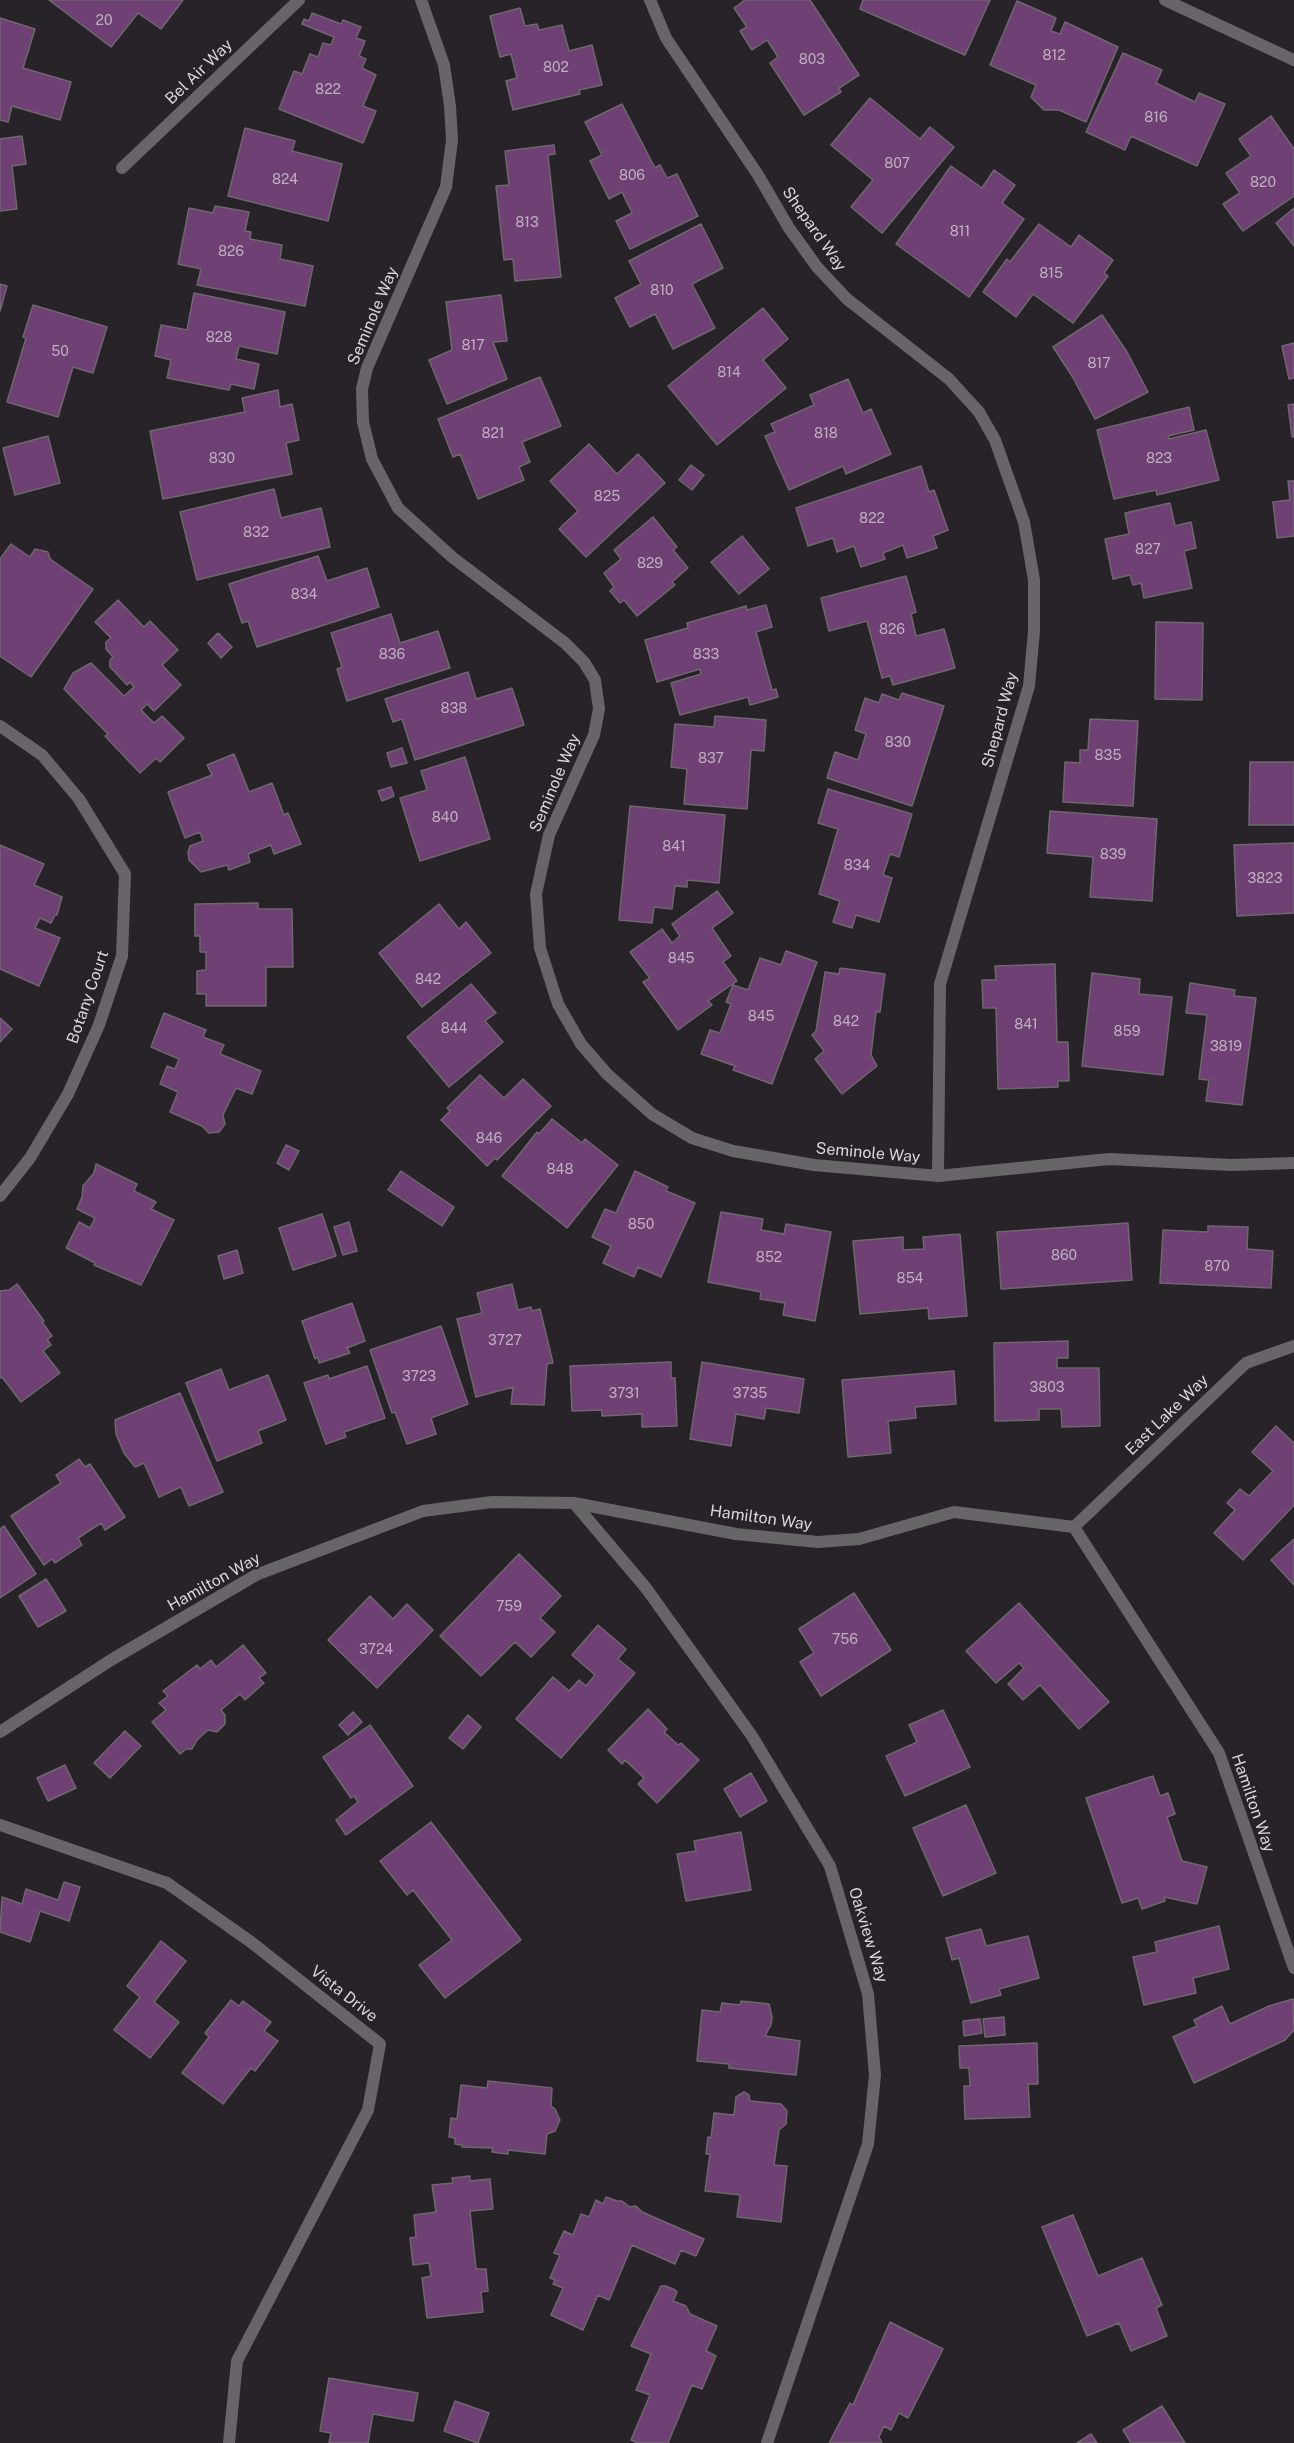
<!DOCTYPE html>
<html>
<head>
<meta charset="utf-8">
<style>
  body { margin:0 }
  canvas { display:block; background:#282229 }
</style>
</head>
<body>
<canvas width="1294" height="2443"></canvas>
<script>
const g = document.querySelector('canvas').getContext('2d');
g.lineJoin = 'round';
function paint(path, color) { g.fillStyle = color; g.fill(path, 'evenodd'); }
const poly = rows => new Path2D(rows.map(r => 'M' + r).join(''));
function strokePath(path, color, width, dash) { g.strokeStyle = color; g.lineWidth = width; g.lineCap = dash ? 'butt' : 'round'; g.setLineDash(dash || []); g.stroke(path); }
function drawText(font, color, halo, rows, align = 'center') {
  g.font = font + ' "Public Sans",sans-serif'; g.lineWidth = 4.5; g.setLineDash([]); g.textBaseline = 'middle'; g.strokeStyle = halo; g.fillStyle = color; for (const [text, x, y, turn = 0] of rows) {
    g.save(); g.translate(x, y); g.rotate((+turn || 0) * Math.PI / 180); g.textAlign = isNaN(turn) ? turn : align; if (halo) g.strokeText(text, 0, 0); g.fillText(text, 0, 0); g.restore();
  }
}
const building = poly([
  [49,0,183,0,161,29,138,13,111,47,49,0],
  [745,0,810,0,859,75,839,88,841,92,804,115,770,63,778,57,767,40,752,50,740,31,747,27,734,8,745,0],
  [863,0,990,0,965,55,860,9,863,0],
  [1017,1,1056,18,1051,31,1060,34,1065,22,1118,47,1086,122,1059,110,1044,110,1031,97,1036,85,990,65,1017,1],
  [520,8,525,26,537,24,539,30,562,25,569,51,592,45,602,85,579,90,580,94,513,110,506,81,517,78,511,54,500,57,490,16,520,8],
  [312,13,341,24,343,20,361,27,356,38,365,41,359,56,366,59,362,68,376,75,363,106,376,111,363,143,279,109,294,71,302,74,310,54,318,57,323,43,331,45,334,37,302,24,304,19,309,21,312,13],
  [0,18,35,29,23,68,71,82,60,120,12,106,8,122,0,120,0,18],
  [1123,53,1162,70,1156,83,1195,102,1199,93,1225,104,1197,166,1131,136,1125,150,1086,132,1123,53],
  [870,98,920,139,930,127,954,147,882,233,851,207,873,180,831,145,870,98],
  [622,104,655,168,660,165,667,178,677,174,698,216,630,249,616,221,632,213,622,192,609,199,590,161,602,155,585,122,622,104],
  [1271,116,1294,149,1294,196,1243,231,1223,204,1240,193,1226,173,1251,156,1239,139,1271,116],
  [245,128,295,141,292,151,342,164,328,221,228,196,245,128],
  [22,136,26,164,12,166,17,209,0,211,0,139,22,136],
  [554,145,555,154,548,155,561,277,515,281,513,259,504,260,496,186,509,185,505,151,554,145],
  [951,166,982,188,994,170,1015,185,1002,203,1024,219,969,297,896,244,951,166],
  [215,206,249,212,245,231,251,232,250,239,282,245,280,259,313,266,305,306,197,285,201,269,178,264,189,208,213,213,215,206],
  [1294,208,1294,246,1276,223,1294,208],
  [701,224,723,268,692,284,715,328,673,349,655,314,630,327,615,298,641,284,629,261,701,224],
  [1039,224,1071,247,1079,235,1113,260,1104,273,1108,276,1073,323,1033,294,1016,317,983,292,1007,259,1010,262,1039,224],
  [0,284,7,286,0,311,0,284],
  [194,293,285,312,277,354,239,346,236,359,259,364,254,389,231,384,229,390,167,378,171,360,155,356,161,325,187,330,194,293],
  [501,295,507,341,493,342,507,379,447,404,429,360,452,350,446,302,501,295],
  [33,305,107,327,93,373,73,367,58,417,7,402,26,338,23,337,33,305],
  [763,308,788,339,763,360,786,388,717,445,668,386,763,308],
  [1102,315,1127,352,1148,392,1095,419,1072,376,1053,347,1102,315],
  [1294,343,1294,378,1289,379,1282,346,1294,343],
  [540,377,561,426,522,442,530,462,519,467,524,480,478,499,460,454,453,457,438,419,540,377],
  [848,379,863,413,871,409,891,454,846,474,843,466,789,490,765,436,775,432,771,424,814,405,810,395,848,379],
  [278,390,280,407,292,404,299,440,286,443,292,474,163,499,150,431,245,412,242,398,278,390],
  [1294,404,1294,437,1292,437,1288,405,1294,404],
  [1189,407,1194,430,1168,436,1169,439,1206,430,1219,480,1157,495,1156,490,1114,499,1097,430,1189,407],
  [48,436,60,483,15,495,3,448,48,436],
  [589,444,617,474,638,454,665,483,586,557,559,529,578,511,550,481,589,444],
  [691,465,704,475,692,490,679,480,691,465],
  [921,466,929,492,934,490,948,530,933,536,937,548,907,558,903,545,883,553,885,559,861,567,854,546,837,552,833,538,808,546,796,508,921,466],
  [1288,481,1294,481,1294,536,1277,538,1273,502,1290,500,1288,481],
  [274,489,281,518,321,508,330,547,197,580,180,512,274,489],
  [1170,503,1175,526,1191,522,1196,548,1184,551,1192,588,1144,598,1141,583,1133,585,1130,575,1113,579,1105,539,1129,534,1125,513,1170,503],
  [653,517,677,547,673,550,688,568,672,582,675,585,637,616,624,600,620,603,610,591,614,587,604,573,621,559,614,550,653,517],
  [742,536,769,569,739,594,711,562,742,536],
  [11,544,30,557,35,549,48,552,50,559,93,589,31,677,0,656,0,559,11,544],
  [318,556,327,581,367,568,379,607,257,647,248,621,242,623,229,584,318,556],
  [906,576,916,612,911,614,916,636,944,629,955,668,893,685,890,676,882,678,867,621,829,631,821,598,906,576],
  [118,600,144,627,150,621,178,650,162,665,181,685,154,711,147,704,141,710,154,723,162,716,184,738,160,762,156,758,140,773,105,736,108,734,64,689,73,673,91,663,124,696,134,687,130,682,127,685,110,667,110,660,113,657,106,649,106,642,111,638,95,622,118,600],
  [766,605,772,627,756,632,772,690,776,689,778,697,750,705,748,697,680,715,671,683,701,674,700,669,657,682,645,640,688,628,687,623,746,606,747,610,766,605],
  [391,614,400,643,438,631,450,668,347,701,337,669,342,667,331,633,391,614],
  [1156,622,1203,623,1202,700,1155,699,1156,622],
  [218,633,232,647,221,658,208,643,218,633],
  [468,672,476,699,512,688,524,725,415,760,402,719,393,722,385,699,468,672],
  [902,693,944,706,912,806,827,778,835,752,858,760,866,734,855,730,865,698,879,703,882,694,899,700,902,693],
  [715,716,766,720,764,751,751,750,747,809,684,804,687,769,671,767,675,724,714,727,715,716],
  [1090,719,1138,721,1133,806,1063,802,1065,762,1080,763,1080,750,1088,750,1090,719],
  [402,748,407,763,391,767,387,753,402,748],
  [234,754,249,792,272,783,284,815,288,813,301,844,274,854,271,845,248,854,250,862,229,870,227,865,201,872,189,860,188,852,190,846,203,841,200,832,185,838,168,792,212,775,207,765,234,754],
  [465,757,490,839,420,861,400,798,427,790,421,771,465,757],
  [1250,762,1294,762,1294,825,1249,825,1250,762],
  [391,787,394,796,382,801,378,791,391,787],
  [828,789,912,814,899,857,890,854,883,875,892,878,879,922,856,915,852,928,833,922,840,901,819,894,838,829,818,823,828,789],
  [630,806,725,815,719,883,687,880,687,887,675,886,672,909,654,907,652,923,619,920,630,806],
  [1050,811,1157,819,1152,901,1090,897,1093,857,1047,853,1050,811],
  [1294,843,1294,913,1237,916,1234,845,1294,843],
  [0,845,44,864,34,885,62,897,57,915,55,915,51,923,40,918,35,928,60,938,39,986,0,969,0,845],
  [717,891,733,913,712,928,731,956,723,962,737,981,708,1001,712,1005,678,1030,643,982,650,978,630,952,662,929,672,943,680,936,672,924,717,891],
  [258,903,258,909,292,909,293,967,266,967,266,1006,206,1006,206,994,197,994,197,971,206,970,206,952,200,952,200,936,195,936,195,904,258,903],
  [439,904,459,929,466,922,491,953,422,1007,379,953,439,904],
  [786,951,817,962,772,1084,733,1070,735,1066,701,1054,710,1030,720,1033,731,1004,726,1002,733,985,748,990,760,958,781,965,786,951],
  [1055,964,1057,1042,1068,1042,1069,1081,1058,1081,1058,1087,998,1089,996,1008,983,1008,982,980,996,980,995,966,1055,964],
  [840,968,885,974,880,1012,876,1012,871,1055,877,1066,842,1094,815,1059,824,1051,812,1035,816,1031,825,972,839,974,840,968],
  [1092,973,1140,979,1139,994,1172,997,1163,1075,1082,1066,1092,973],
  [1190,983,1235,990,1234,996,1256,998,1242,1105,1206,1101,1209,1080,1199,1079,1207,1015,1186,1013,1190,983],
  [471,984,496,1013,485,1021,503,1042,449,1087,407,1037,471,984],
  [164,1013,206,1030,203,1037,224,1045,220,1054,261,1071,252,1094,236,1088,223,1115,225,1124,219,1132,209,1133,202,1126,170,1112,178,1092,160,1084,167,1066,175,1069,179,1059,151,1047,164,1013],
  [0,1018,12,1029,0,1042,0,1018],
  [480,1075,504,1098,523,1079,551,1106,497,1160,495,1158,487,1166,441,1120,450,1111,447,1108,480,1075],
  [552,1119,582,1143,585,1139,618,1165,567,1228,502,1176,537,1132,539,1134,552,1119],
  [286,1145,299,1151,289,1170,277,1163,286,1145],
  [96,1164,137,1184,134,1191,156,1202,151,1209,174,1220,141,1285,94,1265,95,1263,66,1248,79,1222,90,1228,95,1218,77,1209,82,1197,83,1186,94,1173,96,1164],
  [401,1171,454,1207,442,1226,388,1190,401,1171],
  [635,1171,668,1187,666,1191,695,1203,661,1277,638,1267,634,1277,603,1263,611,1246,592,1237,605,1209,616,1213,635,1171],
  [721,1212,763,1219,761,1230,784,1234,786,1224,831,1232,815,1321,783,1315,785,1303,760,1299,761,1292,708,1282,721,1212],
  [322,1214,336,1256,293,1270,279,1228,322,1214],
  [349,1222,357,1251,343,1255,334,1227,349,1222],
  [1128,1223,1132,1280,1001,1289,997,1232,1128,1223],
  [1208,1226,1248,1227,1247,1249,1273,1251,1271,1288,1160,1283,1163,1230,1208,1232,1208,1226],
  [960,1234,967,1316,929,1319,928,1308,860,1314,853,1241,903,1237,903,1250,924,1249,923,1237,960,1234],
  [237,1250,243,1273,224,1279,218,1256,237,1250],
  [17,1284,44,1321,42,1322,52,1336,47,1339,51,1345,43,1351,60,1373,21,1402,2,1377,0,1378,0,1291,9,1290,17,1284],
  [512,1284,518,1310,531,1307,532,1311,540,1309,553,1363,547,1364,544,1405,511,1404,513,1387,476,1397,457,1319,482,1313,477,1293,512,1284],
  [352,1303,365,1341,347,1348,350,1353,319,1363,318,1357,315,1359,302,1321,352,1303],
  [441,1326,468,1404,431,1418,436,1434,407,1444,395,1412,392,1413,370,1350,441,1326],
  [1068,1341,1068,1358,1057,1358,1057,1368,1099,1368,1100,1426,1062,1427,1061,1409,1039,1409,1039,1420,995,1421,994,1343,1068,1341],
  [671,1362,671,1378,675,1378,677,1426,642,1427,642,1414,602,1416,602,1410,572,1411,570,1366,671,1362],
  [702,1362,804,1379,799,1413,766,1408,764,1419,736,1414,731,1446,690,1439,702,1362],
  [367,1366,385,1418,344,1432,346,1437,326,1444,304,1383,328,1375,329,1379,367,1366],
  [221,1369,229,1390,268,1375,286,1420,258,1431,262,1443,217,1461,186,1383,221,1369],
  [954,1371,956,1404,915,1407,916,1418,888,1421,891,1453,848,1457,842,1380,954,1371],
  [180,1393,223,1492,189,1506,181,1487,159,1497,144,1463,135,1467,124,1453,116,1434,115,1420,180,1393],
  [1276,1426,1294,1443,1294,1505,1243,1560,1214,1533,1235,1510,1227,1503,1240,1489,1249,1496,1273,1471,1252,1452,1276,1426],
  [79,1459,85,1467,90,1464,125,1517,105,1530,101,1523,78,1538,82,1545,55,1563,52,1559,44,1565,11,1516,61,1483,56,1475,79,1459],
  [4,1526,36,1574,0,1598,0,1529,4,1526],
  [1294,1539,1294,1585,1271,1560,1294,1539],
  [519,1554,561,1596,540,1618,555,1632,531,1657,515,1642,481,1676,440,1636,519,1554],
  [46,1579,66,1611,38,1627,19,1596,46,1579],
  [854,1593,891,1650,821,1696,800,1662,814,1653,799,1629,854,1593],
  [370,1596,393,1619,407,1604,433,1630,377,1688,328,1640,370,1596],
  [1019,1603,1109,1702,1079,1729,1040,1685,1023,1700,1008,1684,1024,1668,1019,1663,996,1683,966,1651,1019,1603],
  [598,1625,626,1649,618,1659,635,1673,561,1758,516,1719,553,1677,569,1691,579,1680,586,1686,595,1675,572,1655,598,1625],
  [243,1645,266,1673,259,1678,264,1683,245,1700,240,1694,221,1710,225,1715,225,1724,217,1732,208,1730,197,1740,192,1749,186,1749,180,1754,152,1722,166,1710,159,1703,168,1696,163,1691,197,1665,200,1669,211,1660,216,1667,243,1645],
  [648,1709,667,1729,664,1732,678,1745,681,1743,699,1760,657,1803,638,1784,644,1778,625,1760,622,1764,608,1750,648,1709],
  [943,1710,970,1767,905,1796,886,1756,917,1742,909,1725,943,1710],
  [353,1712,362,1722,348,1735,339,1725,353,1712],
  [468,1715,481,1727,463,1749,449,1738,468,1715],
  [370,1725,413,1786,346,1835,336,1820,358,1802,354,1796,351,1798,323,1757,370,1725],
  [125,1731,141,1746,110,1778,94,1763,125,1731],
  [65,1765,76,1788,48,1801,37,1778,65,1765],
  [751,1773,767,1801,740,1817,724,1789,751,1773],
  [1153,1776,1160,1796,1168,1793,1175,1814,1167,1817,1182,1861,1207,1867,1197,1904,1164,1897,1165,1901,1142,1909,1138,1898,1122,1903,1086,1798,1153,1776],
  [966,1805,996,1873,943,1896,913,1828,966,1805],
  [431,1822,521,1940,445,1998,419,1965,452,1940,413,1890,407,1895,380,1861,431,1822],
  [741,1832,751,1890,686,1901,677,1854,696,1851,694,1841,741,1832],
  [64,1882,80,1887,69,1921,40,1911,30,1942,0,1932,2,1897,22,1904,26,1889,58,1900,64,1882],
  [1219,1926,1229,1969,1193,1978,1196,1993,1144,2005,1133,1957,1157,1952,1155,1942,1219,1926],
  [981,1929,986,1946,1028,1936,1039,1978,999,1989,1001,1995,971,2003,959,1958,952,1960,946,1938,981,1929],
  [161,1941,186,1961,154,2002,179,2022,150,2058,114,2030,140,1997,127,1986,161,1941],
  [1293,1999,1294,2030,1285,2040,1194,2083,1173,2037,1197,2026,1194,2020,1222,2006,1230,2024,1269,2006,1293,1999],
  [231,2000,239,2006,243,2001,271,2022,264,2031,278,2041,255,2071,251,2068,223,2104,182,2073,209,2037,205,2033,231,2000],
  [741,2001,769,2004,772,2017,771,2025,765,2036,800,2041,796,2075,729,2068,729,2064,697,2061,702,2010,720,2012,722,2003,740,2005,741,2001],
  [1004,2017,1005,2035,985,2037,983,2019,1004,2017],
  [980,2019,982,2033,964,2036,963,2021,980,2019],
  [1037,2043,1038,2084,1028,2084,1030,2117,965,2119,964,2086,970,2086,969,2068,960,2068,959,2046,1037,2043],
  [488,2081,552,2088,551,2106,555,2109,560,2120,555,2131,547,2134,545,2154,508,2150,508,2154,492,2152,493,2148,462,2147,462,2145,455,2144,455,2138,449,2137,451,2118,457,2119,461,2085,487,2088,488,2081],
  [744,2092,749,2095,750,2101,781,2104,787,2111,786,2124,779,2130,774,2165,787,2166,781,2222,737,2217,740,2195,705,2191,710,2154,706,2154,708,2137,711,2138,714,2113,734,2115,736,2097,744,2092],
  [470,2176,470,2181,490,2179,493,2209,470,2211,476,2269,486,2269,488,2291,481,2292,483,2312,427,2318,422,2278,431,2276,429,2263,413,2265,410,2238,416,2237,414,2215,436,2212,432,2185,453,2183,452,2178,470,2176],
  [606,2197,617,2201,622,2201,630,2207,636,2206,642,2212,704,2239,696,2256,681,2250,675,2264,632,2245,609,2300,598,2295,583,2330,551,2315,563,2288,553,2284,555,2280,550,2278,560,2255,554,2253,564,2231,573,2235,581,2214,589,2217,596,2200,603,2204,606,2197],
  [1073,2215,1098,2276,1142,2258,1162,2305,1156,2308,1167,2336,1131,2351,1119,2323,1087,2336,1042,2227,1073,2215],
  [661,2286,666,2286,675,2290,677,2292,673,2301,686,2306,690,2314,717,2326,706,2351,716,2356,702,2389,692,2385,668,2443,638,2443,631,2440,650,2395,636,2390,651,2354,631,2346,661,2286],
  [890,2322,943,2349,908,2418,899,2413,891,2430,884,2426,879,2437,882,2443,829,2443,850,2403,853,2405,890,2322],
  [329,2378,418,2393,413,2421,373,2414,368,2443,329,2443,331,2433,320,2431,329,2378],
  [455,2401,489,2413,478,2443,444,2431,455,2401],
  [1162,2406,1185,2443,1131,2443,1123,2430,1162,2406],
  [1091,2434,1097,2443,1077,2443,1091,2434]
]);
paint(building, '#6f4074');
strokePath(building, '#6e676e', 1.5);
strokePath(poly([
  [421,0,444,65,450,106,452,140,446,187,367,368,362,389,363,422,372,459,398,508,452,557,565,643,584,662,595,680,599,709,594,735,549,835,536,894,540,948,558,1004,581,1044,607,1074,652,1114,692,1138,733,1151,814,1165,938,1176,1109,1159,1231,1165,1294,1163],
  [650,0,666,38,758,175,789,228,817,267,847,299,949,379,979,412,995,440,1024,522,1034,580,1034,631,1029,686,940,984,938,1176],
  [1165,0,1294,60],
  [122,168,299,0],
  [0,726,42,755,79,799,125,874,122,956,99,1025,68,1094,30,1158,0,1196],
  [574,1503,646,1588,752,1736,830,1866,868,1994,875,2075,868,2144,767,2443],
  [1074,1527,1246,1363,1294,1346],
  [0,1732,111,1660,256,1575,423,1511,492,1502,574,1503,736,1534,818,1542,859,1539,954,1512,1074,1527,1219,1753,1294,1968],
  [0,1825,167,1883,251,1942,380,2044,368,2110,237,2361,229,2443]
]), '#686568', 12);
drawText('14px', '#bfb0c0', null, [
  ["20",104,21],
  ["812",1054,56],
  ["803",812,60],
  ["802",556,68],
  ["822",328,90],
  ["816",1156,118],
  ["807",897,164],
  ["806",632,176],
  ["824",285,180],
  ["820",1263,183],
  ["813",527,223],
  ["811",960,232],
  ["826",231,252],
  ["815",1051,274],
  ["810",662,291],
  ["828",219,338],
  ["817",473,346],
  ["50",60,352],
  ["817",1099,364],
  ["814",729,373],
  ["821",493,434],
  ["818",826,434],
  ["830",222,459],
  ["823",1159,459],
  ["825",607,497],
  ["822",872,519],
  ["832",256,533],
  ["827",1148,550],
  ["829",650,564],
  ["834",304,595],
  ["826",892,630],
  ["836",392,655],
  ["833",706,655],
  ["838",454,709],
  ["830",898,743],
  ["835",1108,756],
  ["837",711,759],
  ["840",445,818],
  ["841",674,847],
  ["839",1113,855],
  ["834",857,866],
  ["3823",1265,879],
  ["845",681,959],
  ["842",428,980],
  ["845",761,1017],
  ["842",846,1022],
  ["841",1026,1025],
  ["844",454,1029],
  ["859",1127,1032],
  ["3819",1226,1047],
  ["846",489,1139],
  ["848",560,1170],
  ["850",641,1225],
  ["860",1064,1256],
  ["852",769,1258],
  ["870",1217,1267],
  ["854",910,1279],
  ["3727",505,1341],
  ["3723",419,1377],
  ["3803",1047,1388],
  ["3731",624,1394],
  ["3735",750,1394],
  ["759",509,1607],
  ["756",845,1640],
  ["3724",376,1650]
]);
drawText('16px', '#dad6da', '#282229', [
  ["Bel Air Way",199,72,-44],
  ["Shepard Way",814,229,55],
  ["Seminole Way",373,316,-67],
  ["Shepard Way",1000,720,-75],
  ["Seminole Way",555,783,-67],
  ["Botany Court",88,997,-71],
  ["Seminole Way",868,1153,5],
  ["East Lake Way",1167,1415,-44],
  ["Hamilton Way",761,1518,8],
  ["Hamilton Way",214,1582,-29],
  ["Hamilton Way",1253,1803,71],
  ["Oakview Way",868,1935,73],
  ["Vista Drive",344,1994,38]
]);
</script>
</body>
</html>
